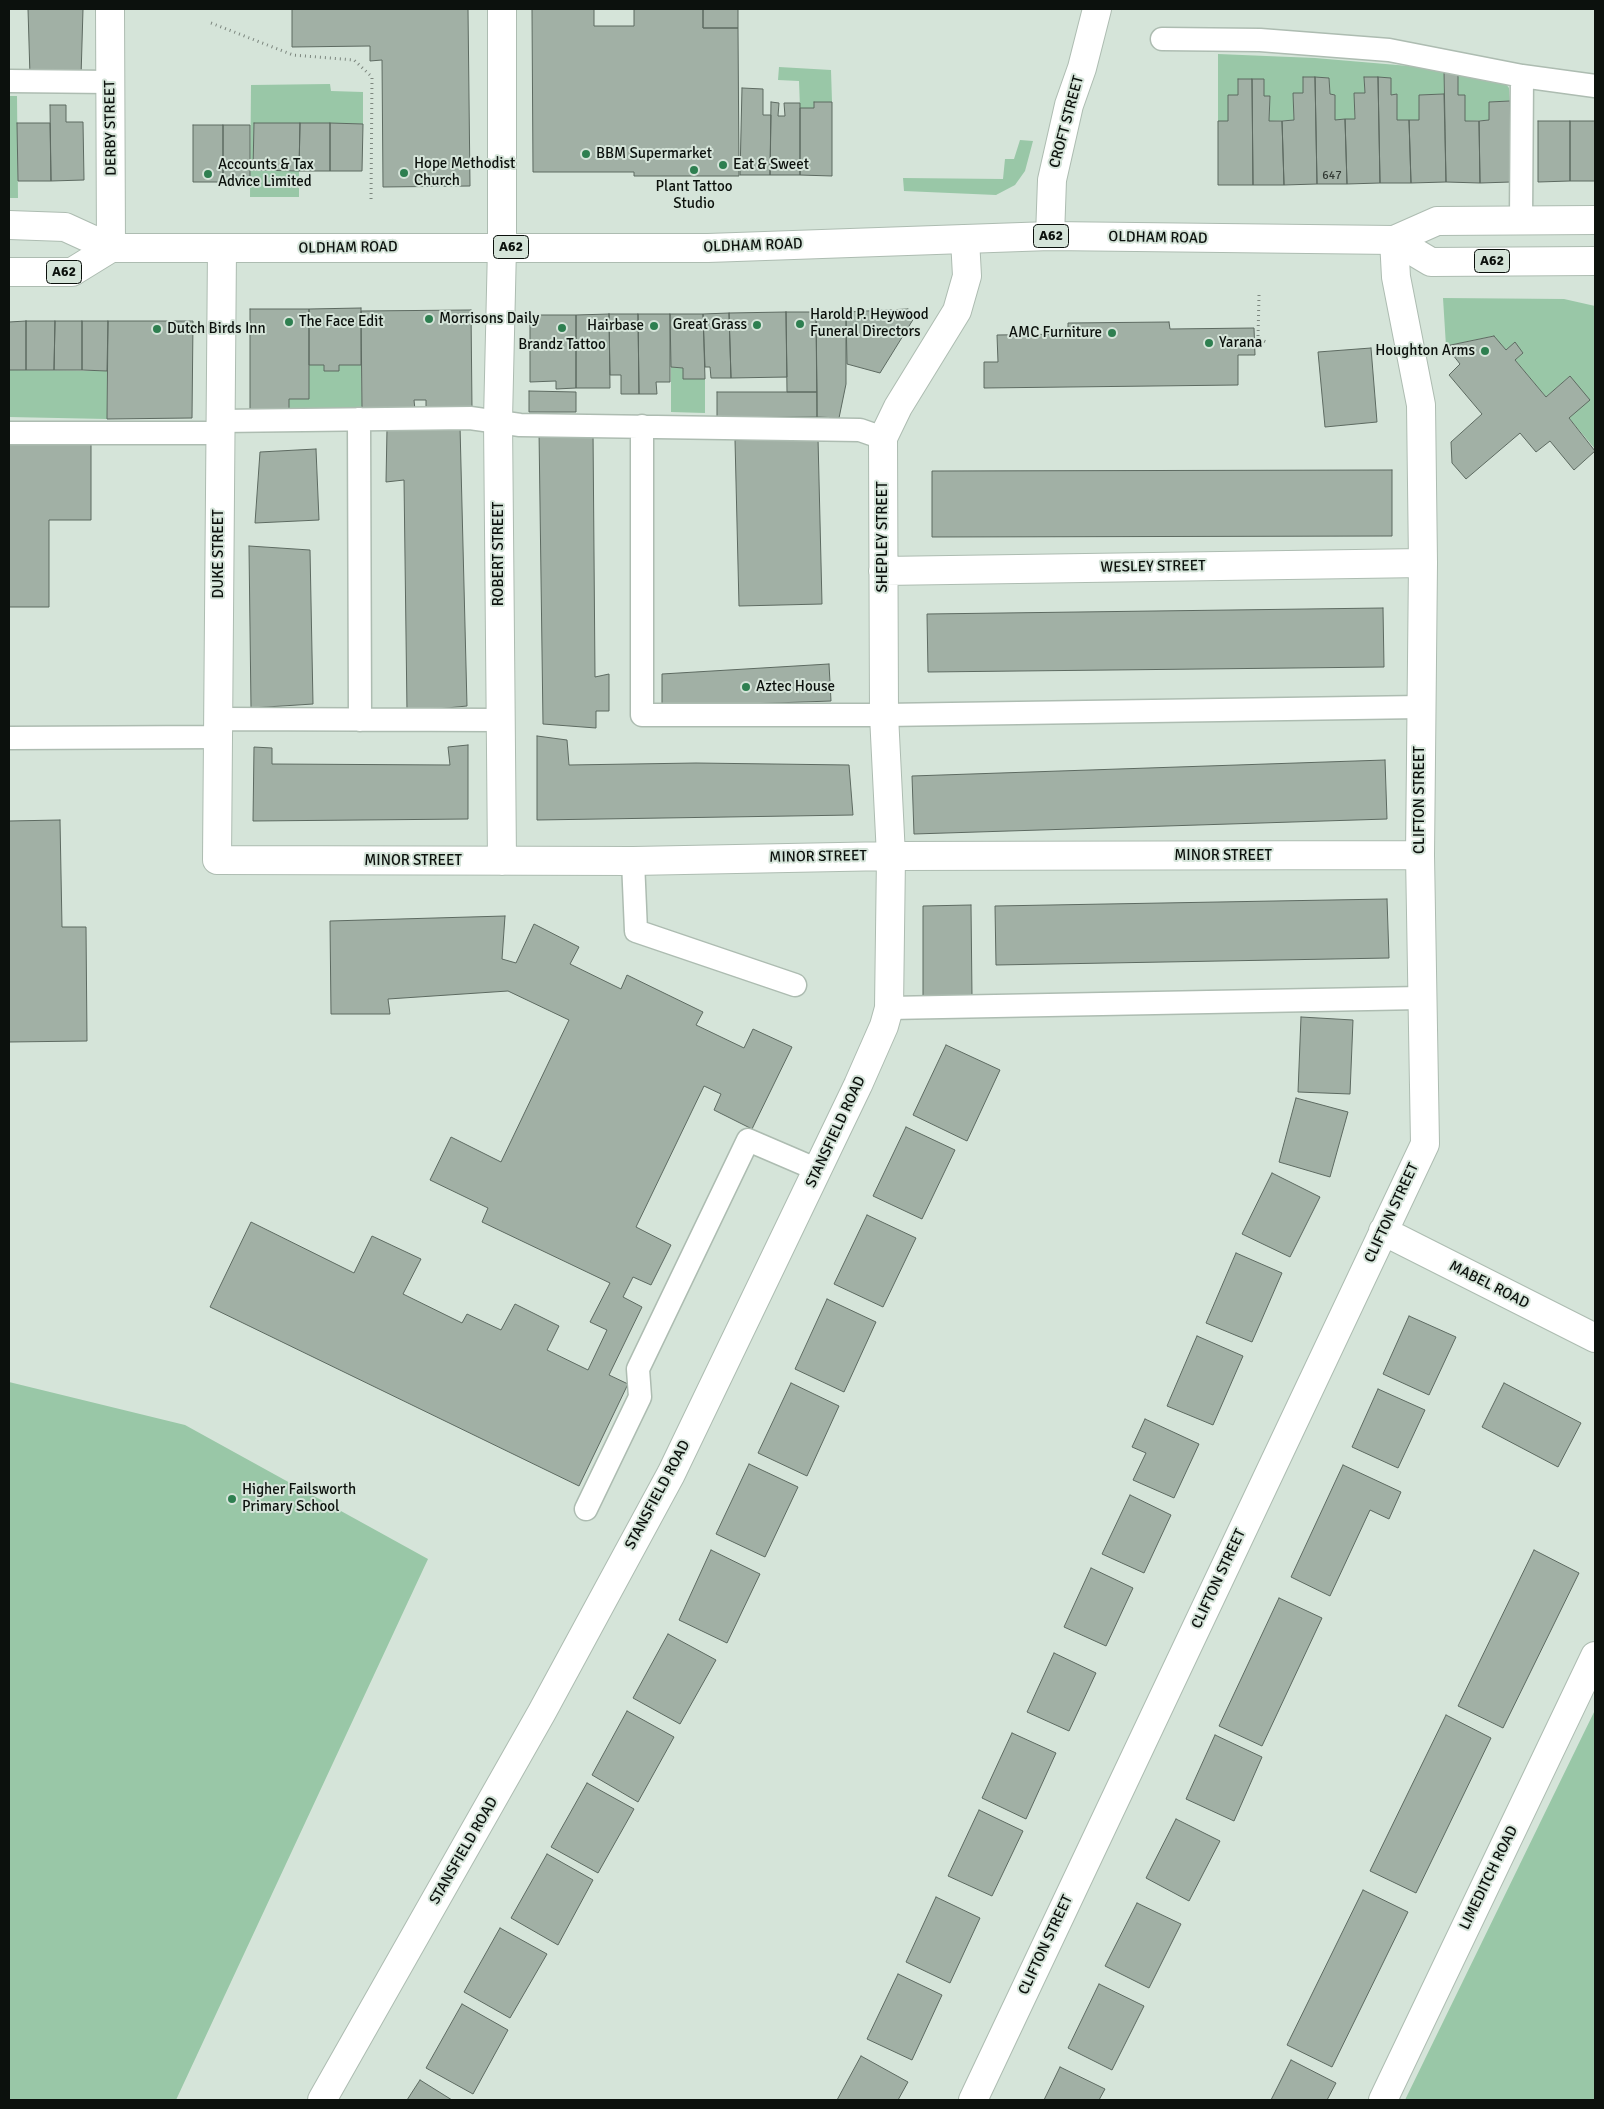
<!DOCTYPE html>
<html>
<head>
<meta charset="utf-8">
<style>
  body { margin:0 }
  #map { position:relative; width:1604px; height:2109px; overflow:hidden; background:#d5e4d9; font-family:Signika,sans-serif }
  canvas { display:block }
  .frame { position:absolute; inset:0; border:10px solid #0c110d; pointer-events:none }
</style>
</head>
<body>
<div id="map">
<canvas width="1604" height="2109"></canvas>
<div class="frame"></div>
</div>
<script>
const g = document.querySelector('canvas').getContext('2d');
g.lineJoin = 'round';
function paint(path, color) { g.fillStyle = color; g.fill(path, 'evenodd'); }
const poly = rows => new Path2D(rows.map(r => 'M' + r).join(''));
function strokePath(path, color, width, dash) { g.strokeStyle = color; g.lineWidth = width; g.lineCap = dash ? 'butt' : 'round'; g.setLineDash(dash || []); g.stroke(path); }
function drawText(font, color, halo, rows, align = 'center') {
  g.font = font + ' Signika,sans-serif'; g.lineWidth = 4; g.setLineDash([]); g.textBaseline = 'middle'; g.strokeStyle = halo; g.fillStyle = color; for (const [text, x, y, turn = 0] of rows) {
    g.save(); g.translate(x, y); g.rotate((+turn || 0) * Math.PI / 180); g.textAlign = isNaN(turn) ? turn : align; if (halo) g.strokeText(text, 0, 0); g.fillText(text, 0, 0); g.restore();
  }
}
paint(poly([
  [1218,54,1315,58,1444,69,1444,94,1419,95,1419,120,1397,120,1397,94,1391,95,1391,78,1364,77,1365,93,1354,94,1355,119,1335,120,1335,95,1330,94,1329,78,1304,77,1303,93,1293,93,1294,120,1269,121,1270,96,1264,96,1264,79,1238,79,1238,95,1228,95,1228,121,1218,121],
  [779,67,831,70,832,102,814,102,814,108,800,108,799,81,778,80],
  [1458,71,1503,80,1509,88,1510,101,1489,102,1489,120,1465,121,1465,96,1458,95],
  [330,84,331,91,363,92,363,124,254,123,253,170,299,171,299,197,250,197,251,85],
  [9,96,17,96,18,198,9,198],
  [1020,140,1033,141,1025,171,1015,185,996,195,904,191,903,178,1003,179,1005,159,1014,159],
  [1443,298,1564,299,1595,306,1595,449,1569,418,1570,376,1546,397,1515,360,1523,353,1515,343,1506,350,1493,336,1446,346],
  [309,365,361,365,362,410,289,411,289,399,309,399],
  [671,367,683,368,683,379,705,379,705,413,671,412],
  [9,370,107,371,107,419,9,417],
  [9,1382,185,1425,428,1559,176,2100,9,2100],
  [1595,1710,1595,2100,1405,2100]
]), '#99c7a7');
const building = poly([
  [28,9,83,9,81,77,30,76,28,9],
  [292,9,468,9,470,186,383,187,382,60,370,61,370,46,292,47,292,9],
  [532,9,594,9,594,26,634,26,634,9,703,9,703,28,738,28,739,176,634,176,634,172,533,172,532,9],
  [703,9,738,9,738,28,703,28,703,9],
  [1444,69,1458,71,1458,95,1465,95,1465,121,1479,121,1480,183,1446,182,1444,69],
  [1303,77,1315,77,1317,184,1284,185,1282,121,1294,120,1293,93,1303,93,1303,77],
  [1315,77,1329,78,1330,94,1335,95,1335,120,1345,119,1347,184,1317,184,1315,77],
  [1364,77,1378,77,1380,183,1347,184,1345,119,1355,119,1354,93,1365,93,1364,77],
  [1378,77,1391,78,1391,95,1397,94,1397,120,1409,120,1411,183,1380,183,1378,77],
  [1238,79,1252,79,1253,185,1218,185,1218,121,1228,121,1228,95,1238,95,1238,79],
  [1252,79,1264,79,1264,96,1270,96,1269,121,1282,121,1284,185,1253,185,1252,79],
  [742,88,763,89,763,115,771,115,770,175,740,175,742,88],
  [1444,94,1446,182,1411,183,1409,120,1419,120,1419,95,1444,94],
  [1510,101,1511,182,1480,183,1479,121,1489,120,1489,102,1510,101],
  [771,102,779,103,778,116,785,116,784,103,800,103,800,175,770,175,771,102],
  [814,102,832,102,832,176,800,175,800,108,814,108,814,102],
  [50,105,66,105,66,122,83,122,84,180,51,181,50,105],
  [1538,121,1570,121,1570,181,1538,182,1538,121],
  [1570,121,1595,121,1595,181,1570,181,1570,121],
  [17,123,50,123,51,181,18,181,17,123],
  [254,123,300,123,299,171,253,170,254,123],
  [300,123,330,123,330,171,299,171,300,123],
  [330,123,363,124,362,171,330,171,330,123],
  [193,125,223,125,223,182,193,182,193,125],
  [223,125,250,125,250,182,223,182,223,125],
  [361,308,361,365,339,365,339,371,324,371,324,365,309,365,309,309,361,308],
  [250,309,309,309,309,399,289,399,289,411,250,411,250,309],
  [908,309,914,318,880,373,847,364,846,312,908,309],
  [471,310,472,409,426,410,426,400,414,400,415,410,362,410,361,311,471,310],
  [786,312,816,312,817,392,787,392,786,312],
  [786,312,787,377,731,378,729,313,786,312],
  [816,312,846,312,846,384,839,418,817,417,816,312],
  [729,313,731,378,711,378,710,367,705,367,703,314,729,313],
  [609,314,638,314,639,394,621,394,621,375,610,375,609,314],
  [609,314,610,388,576,388,576,315,609,314],
  [638,314,670,314,670,382,656,382,657,394,639,394,638,314],
  [670,314,703,314,705,379,683,379,683,368,671,367,670,314],
  [530,315,576,315,576,388,556,389,556,381,530,382,530,315],
  [26,321,55,321,54,370,26,370,26,321],
  [26,321,26,370,9,370,9,322,26,321],
  [55,321,82,321,82,370,54,370,55,321],
  [82,321,108,321,107,371,82,370,82,321],
  [108,321,193,321,192,418,107,419,108,321],
  [1169,322,1170,329,1254,328,1255,355,1238,355,1238,385,984,388,984,362,998,362,997,335,1068,334,1068,323,1169,322],
  [1494,336,1506,350,1515,342,1523,353,1515,360,1546,397,1570,376,1590,400,1569,418,1595,451,1574,470,1550,441,1536,452,1520,433,1466,479,1452,463,1451,442,1482,414,1449,375,1460,364,1446,346,1494,336],
  [1371,348,1377,422,1325,427,1318,352,1371,348],
  [529,391,576,392,576,412,529,412,529,391],
  [717,392,817,392,817,417,717,417,717,392],
  [460,426,467,706,407,712,404,480,386,482,387,429,460,426],
  [539,430,593,431,595,677,609,674,609,711,596,711,596,728,543,724,539,430],
  [818,438,822,604,739,606,735,440,818,438],
  [9,440,91,440,91,520,49,520,49,607,9,607,9,440],
  [316,449,319,520,255,523,260,452,316,449],
  [1392,470,1392,536,932,537,932,471,1392,470],
  [249,546,310,550,313,704,251,708,249,546],
  [1383,608,1384,667,928,672,927,614,1383,608],
  [829,664,831,701,662,707,662,674,829,664],
  [537,736,567,740,569,765,696,763,849,765,853,815,537,820,537,736],
  [468,745,468,819,253,821,254,747,272,748,272,764,450,765,448,747,468,745],
  [1385,760,1387,819,914,834,912,776,1385,760],
  [60,820,62,927,86,927,87,1041,9,1042,9,821,60,820],
  [1387,899,1389,958,996,965,995,906,1387,899],
  [971,905,972,997,923,998,923,906,971,905],
  [505,916,502,959,516,963,534,924,579,947,570,964,621,989,627,975,703,1012,696,1025,744,1048,753,1029,792,1047,752,1129,714,1110,721,1094,704,1086,636,1227,671,1245,651,1285,633,1277,623,1297,642,1307,609,1375,628,1384,579,1486,210,1307,251,1222,354,1273,372,1236,421,1259,403,1294,462,1323,467,1314,501,1330,515,1304,559,1326,547,1350,588,1370,607,1330,590,1322,610,1283,482,1222,488,1208,430,1180,451,1137,501,1162,569,1020,508,991,388,999,390,1014,331,1014,330,921,505,916],
  [1301,1017,1353,1020,1350,1094,1298,1092,1301,1017],
  [946,1045,1000,1070,967,1141,913,1115,946,1045],
  [1296,1098,1348,1112,1330,1177,1279,1162,1296,1098],
  [906,1127,955,1150,922,1219,873,1196,906,1127],
  [1272,1173,1320,1197,1290,1257,1242,1234,1272,1173],
  [867,1215,916,1238,883,1307,834,1284,867,1215],
  [1236,1253,1282,1273,1252,1342,1206,1323,1236,1253],
  [827,1299,876,1322,844,1392,795,1369,827,1299],
  [1409,1316,1456,1337,1429,1395,1383,1374,1409,1316],
  [1197,1336,1243,1356,1213,1425,1167,1406,1197,1336],
  [791,1383,839,1406,807,1476,758,1453,791,1383],
  [1504,1383,1581,1423,1558,1467,1482,1427,1504,1383],
  [1378,1389,1425,1410,1398,1468,1352,1447,1378,1389],
  [1145,1419,1199,1444,1174,1498,1133,1480,1146,1453,1132,1447,1145,1419],
  [749,1464,798,1487,765,1557,716,1534,749,1464],
  [1343,1465,1401,1492,1389,1519,1370,1510,1330,1596,1291,1577,1343,1465],
  [1130,1495,1171,1515,1144,1573,1102,1554,1130,1495],
  [711,1550,760,1574,727,1643,679,1620,711,1550],
  [1534,1550,1579,1573,1503,1728,1458,1706,1534,1550],
  [1091,1568,1133,1588,1106,1646,1064,1627,1091,1568],
  [1279,1598,1322,1618,1262,1746,1219,1726,1279,1598],
  [668,1634,716,1660,680,1724,633,1698,668,1634],
  [1054,1653,1096,1673,1069,1731,1027,1712,1054,1653],
  [627,1711,674,1737,638,1802,592,1775,627,1711],
  [1446,1715,1491,1738,1416,1893,1370,1871,1446,1715],
  [1012,1733,1056,1753,1026,1819,982,1798,1012,1733],
  [1215,1735,1262,1757,1234,1821,1186,1799,1215,1735],
  [587,1783,634,1809,598,1873,551,1847,587,1783],
  [979,1810,1023,1831,992,1896,948,1876,979,1810],
  [1176,1819,1220,1841,1189,1901,1146,1878,1176,1819],
  [547,1854,593,1880,558,1945,511,1918,547,1854],
  [1363,1890,1408,1912,1332,2067,1287,2045,1363,1890],
  [936,1897,980,1918,950,1983,906,1962,936,1897],
  [1137,1903,1181,1924,1149,1988,1105,1966,1137,1903],
  [500,1928,547,1954,510,2018,464,1992,500,1928],
  [898,1974,942,1995,912,2060,867,2039,898,1974],
  [1099,1984,1144,2006,1112,2070,1068,2048,1099,1984],
  [462,2004,508,2030,473,2094,426,2068,462,2004],
  [861,2056,908,2082,898,2100,837,2100,861,2056],
  [1291,2060,1336,2083,1327,2100,1271,2100,1291,2060],
  [1060,2067,1105,2089,1099,2100,1044,2100,1060,2067],
  [420,2080,452,2100,407,2100,420,2080]
]);
paint(building, '#a1b0a5');
strokePath(building, '#5d6a61', 1);
const lane = poly([
  [1162,39,1260,40,1389,50,1522,76,1595,86],
  [9,81,111,82],
  [1521,219,1522,76],
  [359,419,360,720],
  [220,421,470,418,520,425,860,430,883,438],
  [642,426,642,715,884,715,1421,707],
  [9,433,219,433],
  [218,719,500,720],
  [9,738,218,737],
  [633,861,636,931,795,985],
  [889,1008,1421,998],
  [586,1509,640,1397,638,1369,748,1140,818,1170]
]);
const street = poly([
  [110,9,111,248],
  [502,9,502,247,498,420,502,861],
  [1050,236,1052,180,1069,105,1082,68,1097,9],
  [222,248,217,860,633,861,891,856,1420,855],
  [883,571,1423,563],
  [1383,1231,1595,1338],
  [322,2100,542,1712,671,1474,858,1085,884,1026,889,1008,891,856,884,715,883,438,898,407,957,311,967,276,965,239],
  [973,2100,1425,1144,1420,855,1423,563,1421,405,1396,277,1394,240],
  [1383,2100,1595,1656]
]);
const highway = poly([
  [9,225,65,227,111,248,708,248,1050,236,1394,240,1437,221,1595,220],
  [1394,240,1431,262,1595,261],
  [9,272,72,272,111,248]
]);
strokePath(lane, '#adbcb1', 25);
strokePath(street, '#adbcb1', 30);
strokePath(highway, '#adbcb1', 30);
strokePath(poly([
  [211,23,293,55,354,60,372,77,371,203],
  [1259,295,1258,338,1266,342]
]), '#7c867e', 3, [1, 4]);
strokePath(lane, '#fff', 22);
strokePath(street, '#fff', 28);
strokePath(highway, '#fff', 28);
for (const [x, y, r, color] of [
  [586,154,5,"#2e7f50"],
  [723,165,5,"#2e7f50"],
  [694,170,5,"#2e7f50"],
  [404,173,5,"#2e7f50"],
  [208,174,5,"#2e7f50"],
  [429,319,5,"#2e7f50"],
  [289,322,5,"#2e7f50"],
  [800,324,5,"#2e7f50"],
  [757,325,5,"#2e7f50"],
  [654,326,5,"#2e7f50"],
  [562,328,5,"#2e7f50"],
  [157,329,5,"#2e7f50"],
  [1112,333,5,"#2e7f50"],
  [1209,343,5,"#2e7f50"],
  [1485,351,5,"#2e7f50"],
  [746,687,5,"#2e7f50"],
  [232,1499,5,"#2e7f50"]
]) { const dot = new Path2D(); dot.arc(x, y, r, 0, 2 * Math.PI); g.fillStyle = color; g.fill(dot); strokePath(dot, '#d5e4d9', 2); }
drawText('12px', '#313933', null, [
  ["647",1332,176]
]);
for (const [x, y, w] of [
  [1051,236,35],
  [511,247,35],
  [1492,261,35],
  [64,272,35]
]) { const box = new Path2D(); box.roundRect(x - w / 2, y - 11.5, w, 23, 4); g.fillStyle = '#d5e4d9'; g.fill(box); strokePath(box, '#0c110d', 1); }
drawText('bold 14px', '#0c110d', null, [
  ["A62",1051,236],
  ["A62",511,247],
  ["A62",1492,261],
  ["A62",64,272]
]);
drawText('15px', '#0c110d', '#d5e4d9', [
  ["CROFT STREET",1067,122,-75],
  ["DERBY STREET",111,128,-91],
  ["OLDHAM ROAD",1158,238,1],
  ["OLDHAM ROAD",753,246,-2],
  ["OLDHAM ROAD",348,248,-1],
  ["SHEPLEY STREET",883,537,-90],
  ["DUKE STREET",219,554,-90],
  ["ROBERT STREET",499,554,-90],
  ["WESLEY STREET",1153,567,-1],
  ["CLIFTON STREET",1420,800,-90],
  ["MINOR STREET",1223,856],
  ["MINOR STREET",818,857,-1],
  ["MINOR STREET",413,861],
  ["STANSFIELD ROAD",836,1132,-65],
  ["CLIFTON STREET",1392,1213,-65],
  ["MABEL ROAD",1489,1285,27],
  ["STANSFIELD ROAD",658,1495,-62],
  ["CLIFTON STREET",1219,1579,-65],
  ["STANSFIELD ROAD",464,1851,-60],
  ["LIMEDITCH ROAD",1489,1878,-64],
  ["CLIFTON STREET",1046,1945,-65]
]);
drawText('15px', '#0c110d', '#d5e4d9', [
  ["BBM Supermarket",596,154],
  ["Hope Methodist",414,164],
  ["Church",414,181],
  ["Accounts & Tax",218,165],
  ["Advice Limited",218,182],
  ["Eat & Sweet",733,165],
  ["Plant Tattoo",694,187,"center"],
  ["Studio",694,204,"center"],
  ["Harold P. Heywood",810,315],
  ["Funeral Directors",810,332],
  ["Morrisons Daily",439,319],
  ["The Face Edit",299,322],
  ["Great Grass",747,325,"right"],
  ["Hairbase",644,326,"right"],
  ["Dutch Birds Inn",167,329],
  ["AMC Furniture",1102,333,"right"],
  ["Yarana",1219,343],
  ["Brandz Tattoo",562,345,"center"],
  ["Houghton Arms",1475,351,"right"],
  ["Aztec House",756,687],
  ["Higher Failsworth",242,1490],
  ["Primary School",242,1507]
], 'left');
</script>
</body>
</html>
